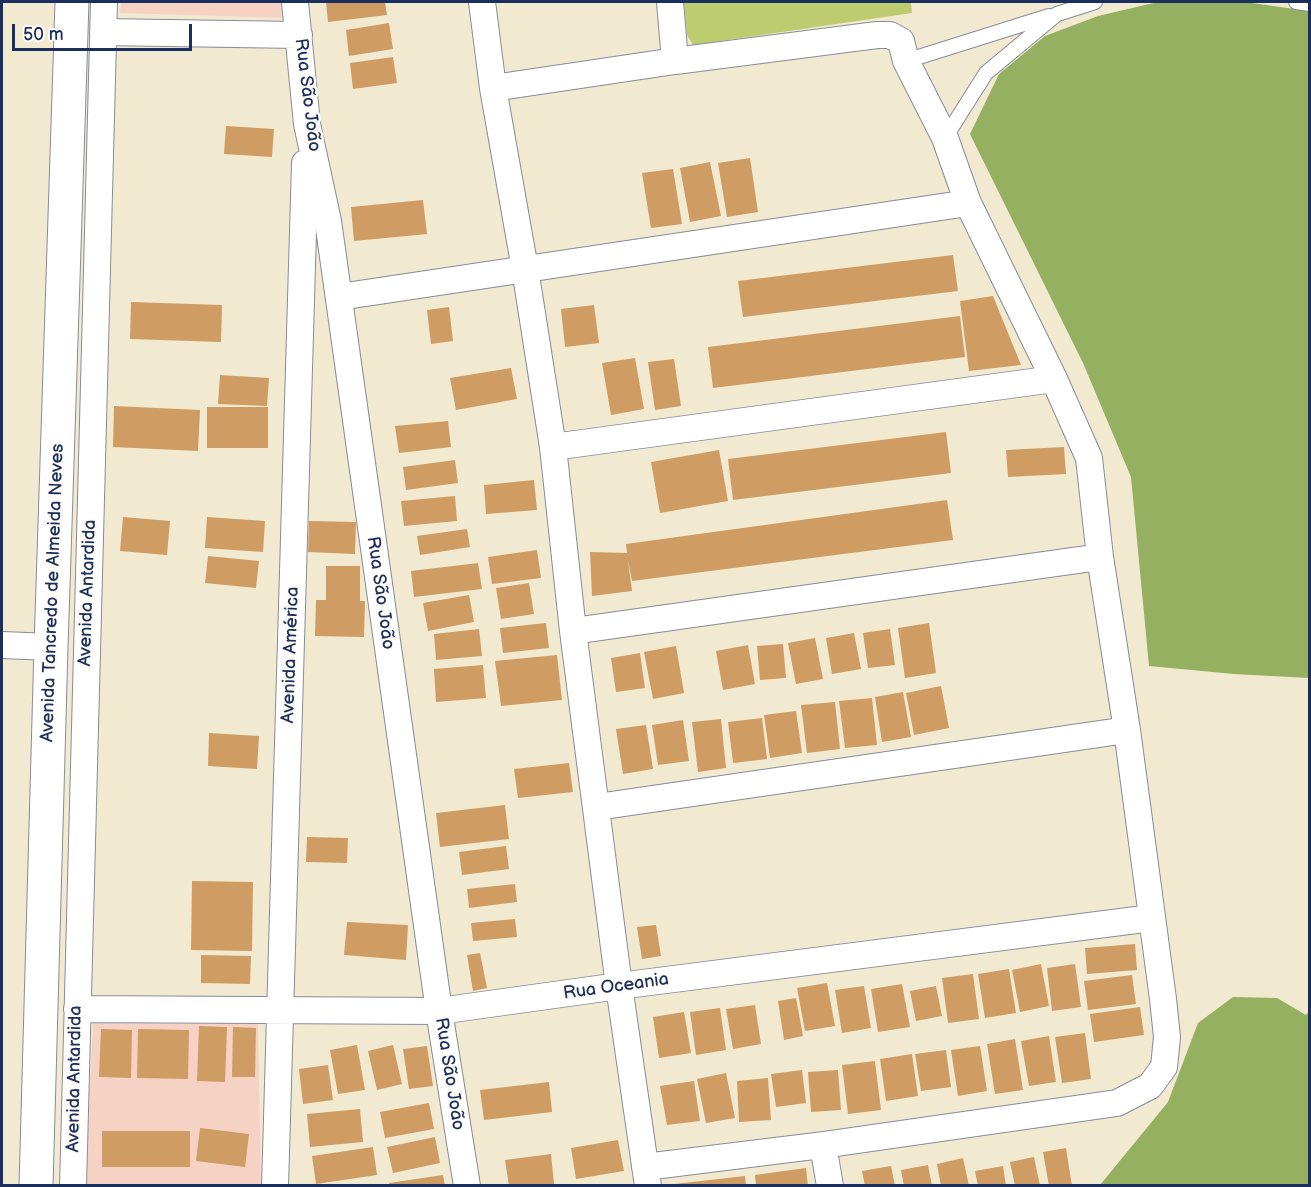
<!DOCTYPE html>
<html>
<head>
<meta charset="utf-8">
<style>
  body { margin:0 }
  #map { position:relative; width:1311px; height:1187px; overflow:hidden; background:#f1ead1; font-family:"Balsamiq Sans",sans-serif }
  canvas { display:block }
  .frame { position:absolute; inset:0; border:3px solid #1b2f5e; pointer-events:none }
  .scale { position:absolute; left:12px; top:24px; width:180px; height:27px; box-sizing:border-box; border:3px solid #1b2f5e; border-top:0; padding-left:8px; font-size:18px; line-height:21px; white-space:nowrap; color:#1b2f5e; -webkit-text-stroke:4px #fdfcf7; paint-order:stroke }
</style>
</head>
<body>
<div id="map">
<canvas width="1311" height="1187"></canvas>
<div class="frame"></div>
<div class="scale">50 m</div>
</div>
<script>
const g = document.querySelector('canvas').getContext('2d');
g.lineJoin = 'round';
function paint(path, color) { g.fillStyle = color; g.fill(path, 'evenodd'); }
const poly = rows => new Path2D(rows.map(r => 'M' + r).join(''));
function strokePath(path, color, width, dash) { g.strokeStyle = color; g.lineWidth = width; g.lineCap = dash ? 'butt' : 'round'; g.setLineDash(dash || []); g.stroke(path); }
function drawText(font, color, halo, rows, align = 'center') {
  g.font = font + ' "Balsamiq Sans",sans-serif'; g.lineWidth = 5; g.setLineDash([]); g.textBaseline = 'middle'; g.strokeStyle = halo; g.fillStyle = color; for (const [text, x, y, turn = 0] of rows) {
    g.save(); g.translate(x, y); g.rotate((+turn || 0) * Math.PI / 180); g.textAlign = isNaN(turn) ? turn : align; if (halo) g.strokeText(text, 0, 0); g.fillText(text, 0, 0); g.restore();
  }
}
paint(poly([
  [121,2,284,2,286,18,120,13],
  [93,1023,258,1024,261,1185,85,1186]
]), '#f6d2c5');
paint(poly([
  [684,2,911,2,912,13,693,45,687,35]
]), '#bccc6e');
paint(poly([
  [1158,2,1245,2,1309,11,1309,678,1234,674,1149,666,1131,477,1083,363,970,134,999,74,1045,36,1098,16],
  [1233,997,1277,998,1306,1015,1309,1011,1309,1185,1100,1185,1168,1102,1198,1023]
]), '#95b061');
paint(poly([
  [326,2,385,2,387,15,328,22],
  [389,23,393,49,349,56,346,30],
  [393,57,397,83,353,89,350,63],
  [226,126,274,129,272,157,224,154],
  [750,158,758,212,727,217,718,163],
  [710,162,721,216,690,222,680,168],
  [673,169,682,224,651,228,642,173],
  [423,200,427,234,354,241,351,207],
  [953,255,958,291,743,317,738,281],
  [993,296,1021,365,969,371,960,301],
  [131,302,222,305,221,342,130,339],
  [594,305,599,343,565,347,561,309],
  [449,307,453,341,431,344,427,310],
  [960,316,965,357,713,388,708,347],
  [635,358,644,409,611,415,602,363],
  [674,359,681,406,655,410,648,362],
  [511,368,517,399,456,410,450,378],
  [220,375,269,378,267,406,218,404],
  [114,406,200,410,198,451,113,447],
  [207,407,268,407,268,448,207,448],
  [448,421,451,447,399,453,395,426],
  [946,432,951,473,733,500,728,459],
  [1064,447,1066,474,1008,477,1006,450],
  [719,450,728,501,660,513,651,462],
  [455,460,458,483,406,490,403,467],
  [534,480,537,510,486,514,484,485],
  [455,496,457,521,404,526,401,501],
  [947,500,953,540,632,581,628,560,632,591,592,596,590,552,627,553,626,544],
  [123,517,170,521,167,555,120,551],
  [207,517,265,521,263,552,205,548],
  [309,521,356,522,355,554,308,552],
  [467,529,470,547,420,555,417,536],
  [537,550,541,578,492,584,488,557],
  [208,556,259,561,256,588,205,583],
  [478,563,482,589,414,597,411,571],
  [326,566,360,566,360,601,365,601,364,637,315,636,316,600,326,600],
  [529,583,534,614,501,619,496,588],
  [469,595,474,622,428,631,423,603],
  [546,623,549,648,503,653,500,628],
  [929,623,936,673,905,678,898,628],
  [479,629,482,656,436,660,434,634],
  [890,629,895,665,868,668,863,633],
  [854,633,861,669,832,674,826,638],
  [815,638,823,679,796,684,788,643],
  [783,644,786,678,760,680,757,646],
  [748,645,755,684,723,690,716,651],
  [676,646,684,693,653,699,644,652],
  [640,653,645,688,616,692,611,658],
  [557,655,562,700,501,706,495,661],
  [483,665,486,698,436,702,434,669],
  [941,686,949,728,914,735,906,693],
  [903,692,911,737,882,742,875,697],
  [872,698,877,745,845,748,839,701],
  [835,702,840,749,807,753,801,705],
  [796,711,802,753,770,758,764,715],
  [762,718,767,759,733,763,728,722],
  [721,719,726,768,698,772,692,722],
  [683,720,689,761,658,765,652,725],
  [646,725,653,769,623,774,616,729],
  [209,733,259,736,257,769,208,766],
  [569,763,573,792,518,798,514,769],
  [505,805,509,839,440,847,436,813],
  [307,837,348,838,347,863,306,862],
  [506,846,509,869,462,875,459,852],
  [192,881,253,882,252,951,191,950],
  [515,884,517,902,469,908,467,889],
  [515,919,517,937,473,941,471,923],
  [347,922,408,925,406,960,344,955],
  [656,925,661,956,642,959,637,927],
  [1135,944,1137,970,1087,974,1085,948],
  [480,953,487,988,473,991,467,955],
  [201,955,251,956,250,984,201,983],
  [1041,964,1049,1006,1020,1012,1012,970],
  [1075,964,1081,1007,1052,1011,1047,968],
  [1009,969,1016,1013,985,1018,978,974],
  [973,974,979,1019,948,1023,942,978],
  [1132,975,1136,1004,1088,1010,1084,981],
  [827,983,835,1026,805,1031,797,988],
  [902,984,910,1027,878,1032,871,989],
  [864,986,871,1028,842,1033,835,990],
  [936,986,942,1016,916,1021,910,991],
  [796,998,803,1036,784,1040,778,1001],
  [755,1005,761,1044,733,1049,726,1009],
  [1140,1007,1144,1035,1094,1042,1090,1014],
  [720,1008,726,1050,696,1055,690,1012],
  [684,1012,691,1053,659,1058,653,1017],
  [199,1026,227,1027,225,1082,197,1081],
  [233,1027,256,1028,255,1077,232,1077],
  [101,1029,132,1030,131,1078,99,1077],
  [138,1029,189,1030,188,1079,137,1078],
  [1085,1033,1091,1079,1062,1083,1055,1037],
  [1049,1036,1056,1082,1029,1086,1021,1041],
  [1015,1039,1023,1090,995,1094,987,1044],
  [357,1045,365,1090,338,1094,330,1050],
  [393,1045,402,1084,377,1090,368,1051],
  [427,1046,433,1086,409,1089,403,1049],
  [980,1046,987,1091,958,1096,951,1050],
  [946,1050,951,1087,921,1091,915,1054],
  [912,1054,918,1096,886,1101,880,1059],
  [875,1061,881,1110,848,1114,842,1065],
  [328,1065,333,1100,303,1104,299,1069],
  [802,1070,806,1103,776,1107,771,1074],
  [838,1070,841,1110,811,1112,808,1072],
  [726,1073,735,1118,706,1123,697,1079],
  [768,1078,771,1120,739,1122,737,1081],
  [694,1081,700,1121,667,1125,660,1086],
  [549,1082,552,1112,484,1120,480,1090],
  [429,1103,434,1129,385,1138,380,1112],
  [360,1109,363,1142,310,1147,307,1114],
  [200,1128,249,1134,245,1167,196,1161],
  [102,1131,190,1131,190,1167,102,1167],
  [435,1137,440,1163,393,1173,387,1147],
  [618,1140,624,1171,576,1179,571,1148],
  [373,1147,377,1175,316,1184,312,1156],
  [1066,1148,1072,1186,1049,1186,1043,1152],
  [551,1154,554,1184,509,1186,505,1160],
  [1034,1157,1040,1186,1015,1186,1010,1162],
  [963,1158,969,1186,941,1186,937,1164],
  [928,1165,932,1186,904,1186,901,1170],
  [891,1166,895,1186,865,1186,862,1171],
  [1003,1166,1006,1186,978,1186,975,1171],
  [806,1168,808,1186,756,1186,755,1175],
  [443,1175,445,1186,390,1186,389,1183],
  [745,1176,746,1186,674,1186,674,1184]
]), '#cf9c64');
const lane = poly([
  [1296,2,1310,4],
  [906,61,1049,16],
  [945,138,986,73,1057,14,1095,2]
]);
const street = poly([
  [295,2,307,124,328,221,439,1011,467,1186],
  [482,2,493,88,525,269,553,447,573,631,619,986,648,1186],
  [670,2,675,61,877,35,890,35,901,41,906,61,945,138,968,203],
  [103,32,299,35],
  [493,88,675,61],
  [339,297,968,203,1054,379,1089,458,1100,557,1127,730,1163,999,1167,1037,1164,1067,1150,1086,1117,1103,823,1145,645,1167],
  [553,447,1054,379],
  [573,631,1100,557],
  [2,645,51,647],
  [597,807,1127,730],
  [77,1009,439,1011,619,986,1152,918],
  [823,1145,830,1186],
  [73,1186,104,2],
  [275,1186,305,163]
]);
const secondary = poly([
  [36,1186,51,647,72,2]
]);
strokePath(lane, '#868c98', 16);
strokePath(street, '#868c98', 28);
strokePath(secondary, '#868c98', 35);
strokePath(lane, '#fff', 14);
strokePath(street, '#fff', 26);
strokePath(secondary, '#fff', 33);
drawText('18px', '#1b2f5e', '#fdfcf7', [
  ["Rua São João",307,95,83],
  ["Avenida Tancredo de Almeida Neves",53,593,-88],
  ["Avenida Antardida",88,593,-88],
  ["Rua São João",380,593,82],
  ["Avenida América",291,655,-88],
  ["Rua Oceania",616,987,-8],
  ["Rua São João",449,1074,81],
  ["Avenida Antardida",75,1079,-89]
]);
</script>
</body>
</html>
